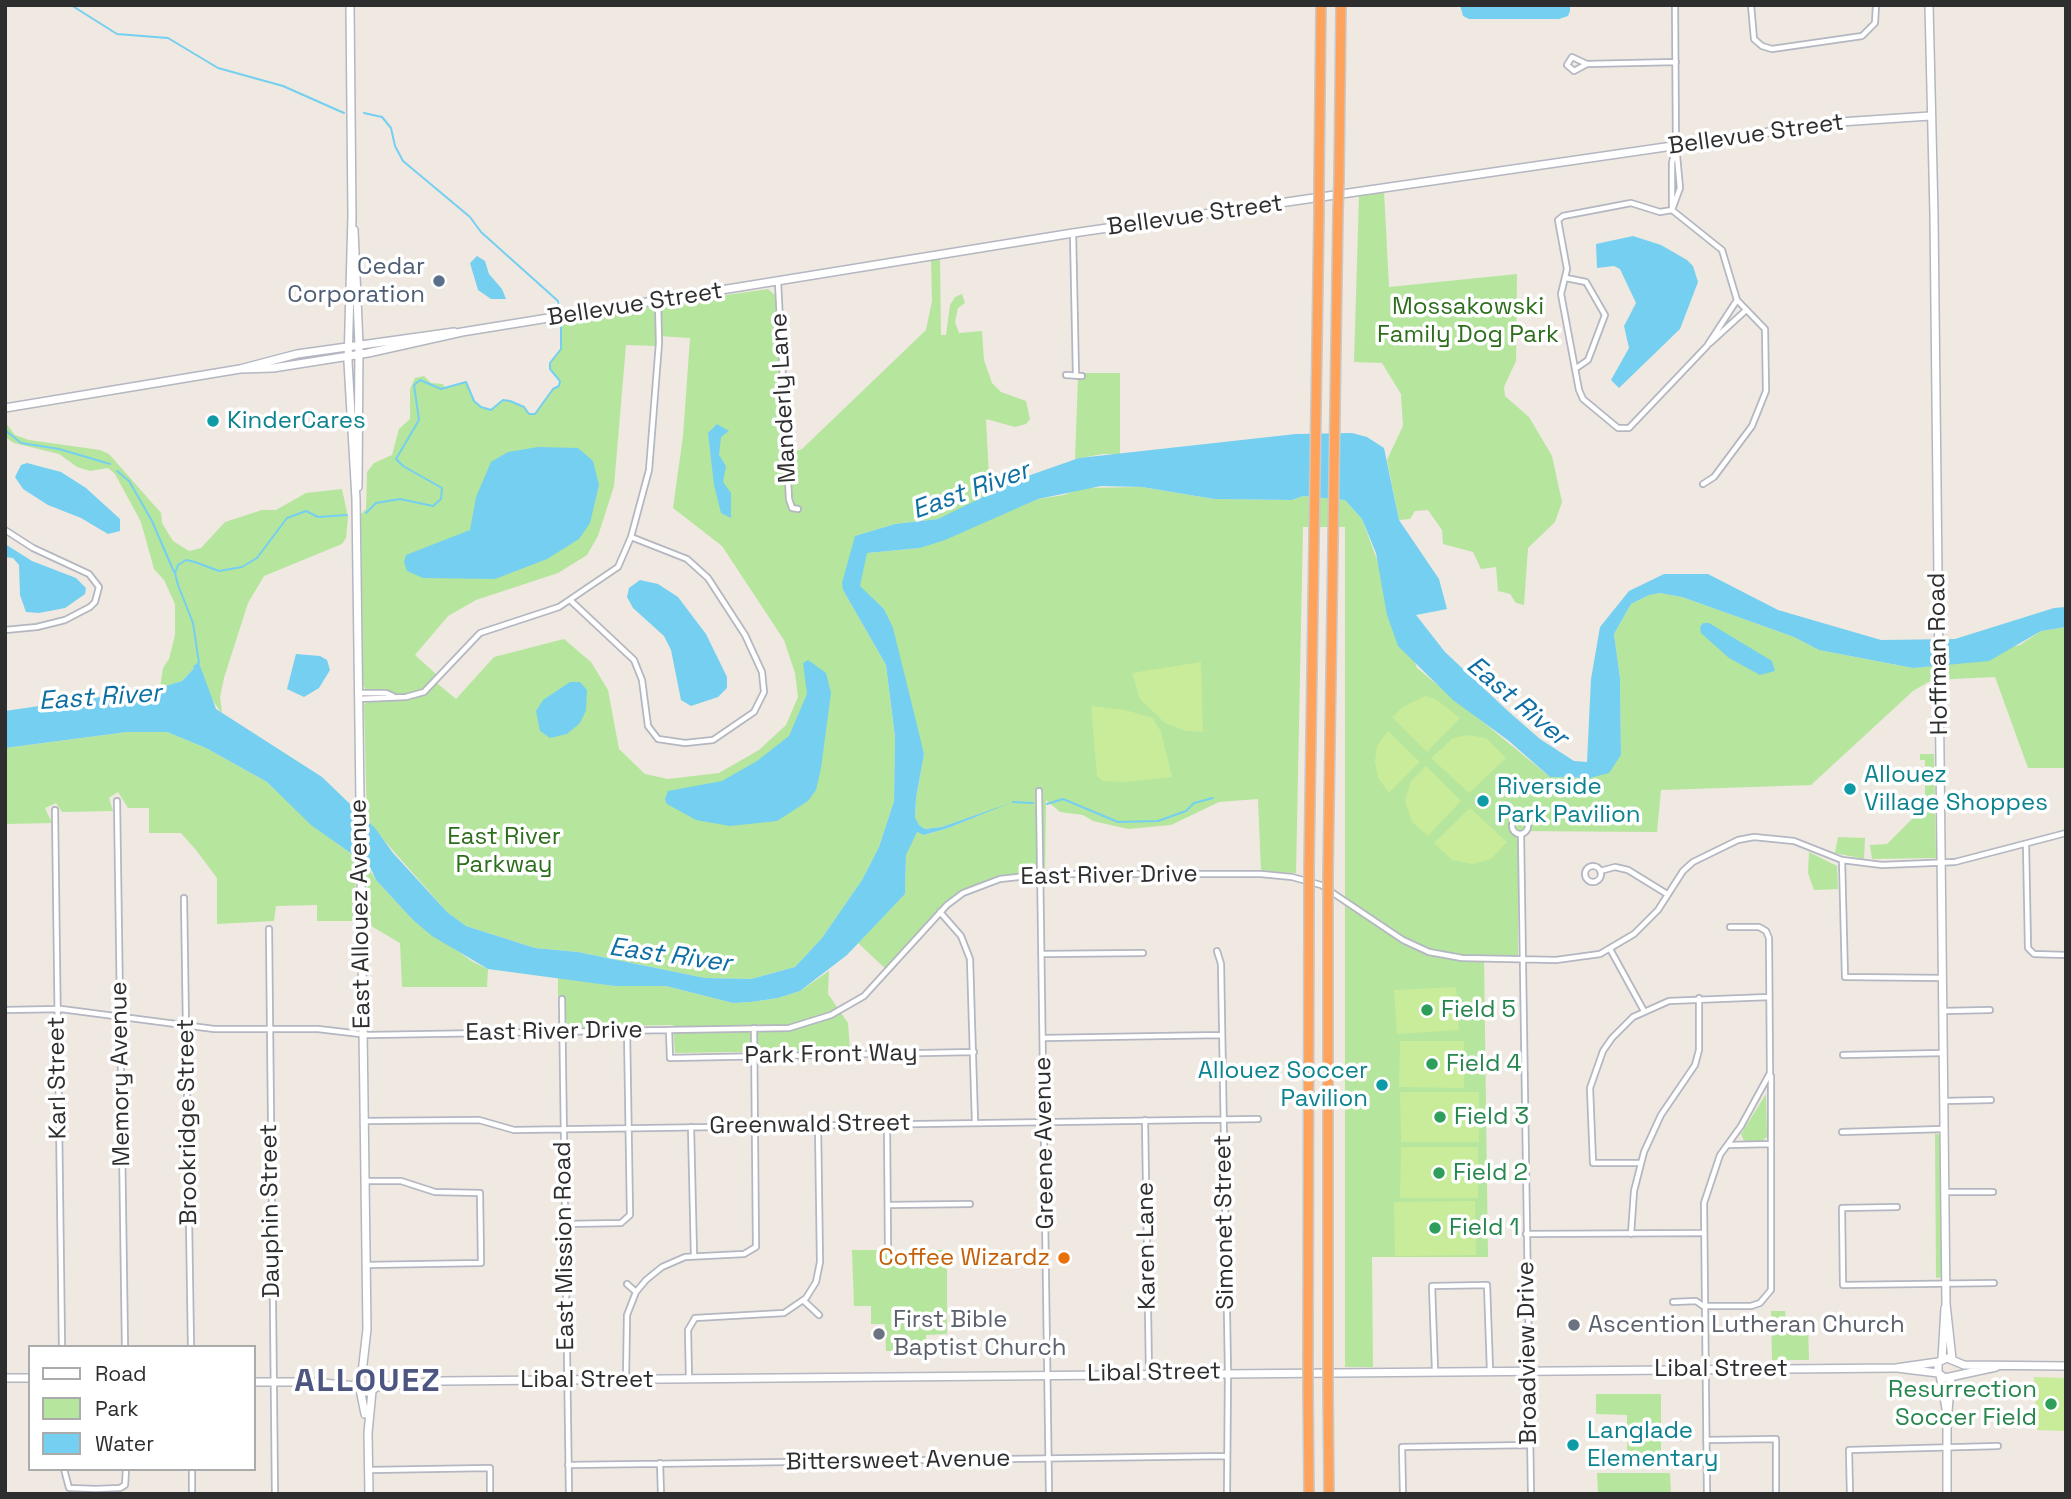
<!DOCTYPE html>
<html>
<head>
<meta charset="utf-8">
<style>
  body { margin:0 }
  #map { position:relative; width:2071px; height:1499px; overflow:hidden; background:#efe9e1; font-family:"Space Grotesk",sans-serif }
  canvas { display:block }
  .frame { position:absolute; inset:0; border:7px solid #2e2e2e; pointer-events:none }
  .legend { position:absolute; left:28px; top:1345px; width:228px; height:126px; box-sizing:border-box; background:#fff; border:2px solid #ababab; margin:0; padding:9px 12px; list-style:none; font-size:21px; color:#2e2e2e }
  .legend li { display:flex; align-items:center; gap:14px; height:35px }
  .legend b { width:35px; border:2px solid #ababab }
</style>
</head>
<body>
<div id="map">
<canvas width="2071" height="1499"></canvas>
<div class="frame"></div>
<ul class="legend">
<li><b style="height:9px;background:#fff"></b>Road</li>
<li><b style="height:19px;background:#b6e59e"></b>Park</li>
<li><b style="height:19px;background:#75cff0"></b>Water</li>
</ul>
</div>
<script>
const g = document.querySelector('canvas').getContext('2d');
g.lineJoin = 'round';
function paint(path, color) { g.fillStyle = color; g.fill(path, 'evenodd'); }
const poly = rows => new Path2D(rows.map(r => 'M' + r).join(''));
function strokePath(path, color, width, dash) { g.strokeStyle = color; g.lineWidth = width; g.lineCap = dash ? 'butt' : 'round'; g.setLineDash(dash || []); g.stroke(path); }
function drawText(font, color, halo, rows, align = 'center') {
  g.font = font + ' "Space Grotesk",sans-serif'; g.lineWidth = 7; g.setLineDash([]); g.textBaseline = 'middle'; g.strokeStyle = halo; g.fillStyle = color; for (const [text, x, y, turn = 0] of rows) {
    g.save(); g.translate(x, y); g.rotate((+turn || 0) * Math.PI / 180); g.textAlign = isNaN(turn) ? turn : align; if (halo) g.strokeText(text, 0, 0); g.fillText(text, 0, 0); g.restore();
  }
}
paint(poly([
  [1384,191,1389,287,1517,274,1516,361,1504,387,1505,396,1529,417,1552,456,1562,502,1555,522,1528,548,1524,605,1516,603,1510,594,1498,591,1496,567,1481,569,1473,552,1443,544,1442,530,1428,510,1415,511,1410,519,1399,520,1387,460,1403,426,1401,394,1382,363,1354,362,1359,195],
  [940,259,941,335,946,335,950,305,955,297,962,294,965,303,958,308,955,322,959,333,982,331,984,360,992,383,1001,392,1026,401,1030,419,1026,424,1015,427,986,419,990,496,938,519,895,524,855,536,867,553,920,548,1038,499,1064,495,1082,488,1142,487,1214,499,1292,500,1303,496,1345,500,1362,519,1417,668,1550,777,1590,778,1621,755,1620,678,1614,634,1631,604,1649,595,1660,593,1682,597,1794,637,1819,650,1913,668,1948,664,2020,645,2041,631,2066,627,2066,768,2028,768,1995,677,1932,680,1913,691,1811,785,1661,790,1657,832,1518,831,1518,956,1484,956,1488,1257,1372,1257,1373,1367,1345,1367,1345,527,1303,527,1296,873,1261,871,1258,799,1219,802,1171,825,1128,829,1093,821,1083,815,1060,812,1046,800,1045,874,979,885,947,905,889,972,858,943,905,894,906,855,914,834,917,832,925,835,948,828,995,809,942,827,925,829,919,825,915,817,916,798,924,754,884,609,860,587,843,579,843,590,886,665,895,738,894,801,879,847,862,880,822,938,795,967,751,979,705,978,578,952,535,948,466,926,447,912,367,821,364,704,373,700,372,691,366,690,363,685,361,514,366,509,367,472,374,463,392,455,399,429,410,419,410,389,415,378,424,376,431,383,443,384,445,388,466,382,474,401,481,407,491,409,503,400,510,401,524,407,529,414,535,414,553,389,559,386,560,381,550,369,550,363,561,349,561,319,768,289,776,296,784,456,802,449,926,330,932,301,931,260],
  [658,336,690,338,683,436,673,508,722,546,784,640,795,673,798,697,786,725,759,750,719,773,668,779,645,774,619,749,608,690,591,662,564,639,494,657,456,699,433,680,436,674,415,655,448,616,476,600,558,573,587,555,598,536,614,486,626,345,657,346],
  [1083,373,1120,373,1120,454,1103,454,1075,459,1078,378,1083,378],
  [5,422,15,435,29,440,100,450,109,454,161,513,162,523,173,541,189,551,201,548,225,522,262,510,276,510,306,493,342,489,348,517,346,538,342,544,264,576,248,603,224,678,220,697,222,714,209,695,199,663,182,681,160,688,163,668,169,659,175,635,175,604,164,580,154,569,141,522,115,474,108,468,90,471,77,467,59,454,14,443,5,437],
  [127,732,167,732,206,748,267,782,311,824,355,857,356,921,317,921,317,905,276,906,274,921,217,924,217,878,196,850,181,833,149,833,149,808,128,808,118,792,109,798,113,811,62,812,56,803,45,808,52,823,5,824,5,748],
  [1920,754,1934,754,1936,858,1872,859,1870,845,1887,844,1921,810,1925,810,1925,760,1920,760],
  [1838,837,1865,838,1864,859,1835,853],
  [1809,852,1837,866,1838,889,1814,890,1808,873],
  [365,863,376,880,412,919,473,962,488,969,487,987,402,987,400,943,366,923],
  [829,971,828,994,848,1023,850,1050,675,1053,673,1025,567,1027,564,998,558,997,558,977,615,986,666,986,733,1003,751,1002,778,998,800,991],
  [1766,1094,1767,1137,1762,1141,1744,1141,1741,1134],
  [1935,1133,1940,1135,1943,1277,1936,1278],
  [852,1250,947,1250,947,1334,926,1335,926,1351,886,1351,885,1324,871,1324,871,1306,854,1306],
  [1771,1311,1785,1311,1786,1324,1808,1324,1809,1360,1772,1360],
  [1596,1394,1661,1394,1661,1462,1627,1462,1627,1415,1596,1414],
  [1597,1473,1670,1473,1671,1494,1598,1494]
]), '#b6e59e');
paint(poly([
  [1201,662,1203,732,1186,731,1165,723,1140,699,1132,673],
  [1426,696,1437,700,1460,718,1427,752,1392,717,1404,706],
  [1091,706,1125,710,1153,718,1161,732,1172,777,1125,782,1103,781,1097,776],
  [1388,731,1420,762,1389,793,1378,778,1375,761,1377,746],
  [1468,735,1486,738,1506,758,1469,793,1431,758,1453,738],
  [1426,766,1461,801,1428,836,1412,822,1405,801,1411,781],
  [1470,808,1507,842,1491,859,1473,864,1452,860,1434,843],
  [1456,987,1459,1030,1397,1034,1394,990],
  [1400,1041,1464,1041,1464,1088,1399,1087],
  [1400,1092,1479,1092,1479,1142,1401,1142],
  [1401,1147,1478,1147,1478,1198,1400,1198],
  [1475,1201,1476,1255,1395,1256,1394,1202],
  [2034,1377,2066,1378,2066,1431,2037,1430]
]), '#c9ec9a');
paint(poly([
  [1460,5,1570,5,1570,11,1568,16,1559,19,1469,19,1463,16],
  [1633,236,1661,245,1687,260,1693,266,1698,282,1680,329,1619,388,1611,380,1629,348,1624,326,1636,303,1620,269,1614,266,1597,268,1596,244],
  [477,256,485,261,489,274,502,289,506,299,491,299,478,290,470,263],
  [717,424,729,431,721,437,719,455,726,466,723,482,731,493,731,518,721,513,714,485,708,433],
  [1352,433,1367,437,1384,448,1399,520,1439,579,1447,609,1416,615,1445,652,1509,712,1540,739,1574,761,1587,762,1591,679,1600,627,1629,591,1664,574,1708,574,1778,610,1881,640,1955,639,2054,608,2066,607,2066,627,2041,631,1989,661,1913,668,1819,650,1794,637,1682,597,1660,593,1649,595,1631,604,1614,634,1620,678,1621,755,1609,773,1590,778,1550,777,1509,741,1453,700,1398,646,1387,615,1376,553,1362,519,1345,500,1303,496,1292,500,1214,499,1142,487,1101,486,1038,499,945,540,920,548,867,553,860,586,884,609,893,628,917,725,924,754,916,798,915,817,919,825,925,829,942,827,1013,802,948,828,924,835,917,832,906,855,905,894,847,955,800,991,778,998,751,1002,733,1003,666,986,615,986,488,969,432,936,412,919,376,880,370,867,311,825,267,782,206,748,167,732,127,732,5,748,5,711,156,689,182,681,199,663,216,709,322,777,375,828,393,853,447,912,466,926,535,948,578,952,705,978,751,979,795,967,822,938,862,880,879,847,894,801,895,737,886,665,843,590,842,583,855,536,895,524,938,519,1022,478,1079,458,1296,434],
  [538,447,578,448,593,461,599,485,590,523,579,539,547,559,495,579,423,578,407,571,404,562,406,555,470,530,476,497,491,462,508,452],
  [27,463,61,472,86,488,120,519,120,531,108,534,81,518,48,505,23,489,15,477,21,465],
  [5,544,32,561,76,578,86,588,85,594,65,608,39,613,26,612,20,595,19,565,13,558,5,557],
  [640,580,658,584,678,597,706,634,727,677,727,688,718,697,691,706,681,700,671,650,664,636,633,608,627,597,629,588],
  [1703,623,1709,623,1772,661,1775,671,1760,675,1729,658,1701,633,1700,627],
  [296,654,320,656,327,660,330,670,319,688,304,697,287,689],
  [808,660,826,673,831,693,821,768,816,790,808,801,777,821,730,826,696,820,667,804,665,799,668,791,722,781,757,761,789,736,807,694,803,663],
  [570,682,580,682,587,690,586,710,580,723,567,734,550,738,540,731,536,711,543,700]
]), '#75cff0');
strokePath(poly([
  [71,5,117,34,168,38,218,68,283,86,344,113],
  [364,113,382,117,391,128,395,146,403,161,470,217,481,232,558,301,559,310],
  [5,430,21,443,59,449,110,464],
  [117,471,129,481,152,521,174,572],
  [366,513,376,503,400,499,433,506,441,499,442,488,403,466,396,459,419,420,414,385,420,380,441,389,466,382,474,401,481,407,491,410,503,400,510,401,524,407,529,414,535,414,553,389,559,386,560,381,550,369,550,363,561,349,561,323],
  [194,667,199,663,193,623,178,585,175,573,178,565,186,560,195,562,219,571,242,567,257,558,287,518,306,511,318,517,347,515],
  [1013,802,1033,803],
  [1047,804,1063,799,1118,822,1158,821,1186,811,1194,803,1213,798]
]), '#75cff0', 2);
const street = poly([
  [1751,5,1754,39,1762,46,1772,49,1862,36,1875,23,1876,5],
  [1587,64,1572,57,1567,65,1574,71,1587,64,1676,62],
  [1672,207,1672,163,1675,149],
  [1672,210,1680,188,1676,145,1675,5],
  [1073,233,1076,376],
  [1566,278,1586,282,1605,315,1588,360,1575,369],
  [778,282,789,499,792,508,798,509],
  [1710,343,1745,311],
  [1066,375,1082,376],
  [1703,484,1714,477,1752,426,1766,391,1765,329,1737,300,1722,250,1672,210,1660,212,1631,203,1563,216,1558,220,1567,269,1561,294,1579,390,1583,399,1618,428,1629,428,1707,346,1737,300],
  [5,530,33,548,89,574,99,587,95,602,90,607,65,620,37,627,5,630],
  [570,600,634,660,642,680,648,726,658,739,685,743,713,740,754,712,764,692,762,672,745,635,708,578,687,559,631,537],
  [359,693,386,693,393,696],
  [359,699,406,697,424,692,480,633,559,607,618,567,631,537,649,470,659,343,658,301],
  [1039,791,1049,1494],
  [117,801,125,1347],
  [55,810,62,1347],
  '1512 826a8 8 0 1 1 16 0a8 8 0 1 1-16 0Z',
  [1521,834,1531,1494],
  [2026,844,2028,948,2034,954,2066,955],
  [1842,860,1845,977,1943,978],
  '1585 874a8 8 0 1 1 16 0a8 8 0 1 1-16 0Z',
  [1600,871,1615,867,1628,870,1667,894],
  [184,898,191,1347],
  [940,912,961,936,970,959,975,1122],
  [269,929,275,1494],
  [1610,949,1644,1011],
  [1217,951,1221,964,1228,1372,1227,1494],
  [1043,954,1143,953],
  [562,999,569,1494],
  [5,1010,61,1009,214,1029,318,1029,369,1035,789,1028,831,1015,864,996,947,905,963,893,1000,879,1045,874,1261,874,1292,877,1321,885,1403,940,1429,952,1462,958,1556,960,1600,954,1634,934,1658,910,1683,871,1693,862,1738,840,1754,837,1794,841,1842,860,1882,865,1955,862,2066,833],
  [1943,1011,1990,1010],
  [669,1030,670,1058,974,1052],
  [1044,1038,1221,1035],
  [1843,1055,1943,1053],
  [1944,1101,1991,1100],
  [1145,1120,1149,1373],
  [365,1121,479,1120,514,1130,1258,1119],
  [887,1124,888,1248],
  [691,1127,694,1256],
  [1842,1132,1943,1129],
  [1728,1145,1771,1144],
  [1640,1163,1593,1163,1590,1088,1603,1051,1612,1038,1633,1017,1669,1001,1769,997],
  [366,1181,401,1181,435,1192,480,1193,481,1263,366,1265],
  [1946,1192,1993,1192],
  [888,1205,970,1204],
  [1897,1207,1842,1208,1843,1285,1994,1283],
  [565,1224,621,1223,630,1215,627,1030],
  [1526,1234,1702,1233],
  [1631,1234,1634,1191,1644,1152,1661,1115,1695,1065,1699,1050,1699,998],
  [627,1284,636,1292],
  [803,1300,819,1315],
  [1673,1302,1696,1301,1703,1306,1751,1306,1760,1303,1771,1290,1771,1076],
  [1435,1370,1432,1286,1487,1285,1490,1370],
  [689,1379,688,1330,695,1318,784,1313,806,1298,816,1282,820,1262,818,1125],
  [626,1380,627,1315,636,1292,646,1280,662,1267,685,1257,744,1254,756,1247,754,1028],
  [1706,1440,1776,1439,1776,1494],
  [660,1463,661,1494],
  [568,1465,1227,1456],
  [64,1469,69,1488,96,1489,120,1488,125,1485,126,1469],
  [192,1469,192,1494],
  [369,1470,490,1468,490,1494],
  [1403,1494,1402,1447,1530,1445],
  [1707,1494,1704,1203,1720,1155,1741,1126,1770,1073,1769,938,1766,931,1759,927,1730,927],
  [1850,1494,1849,1450,1998,1446]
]);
const secondary = poly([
  [350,5,352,218],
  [1929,5,1934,215,1946,1304,1952,1359],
  [352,216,348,362,356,499,367,1329,362,1373],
  [354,230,359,345,358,487],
  [240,369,273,368,368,353,462,332,1073,233,1769,132,1840,122,1930,116],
  [5,408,240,369,297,354,454,332],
  [1942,1359,1945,1308],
  [1938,1362,1938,1373,1945,1378,1996,1367],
  [1897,1368,1938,1373],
  '357 1382a10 10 0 1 1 20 0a10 10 0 1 1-20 0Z',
  [1940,1375,1947,1414,1947,1494],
  [5,1378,30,1378],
  [254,1382,310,1382,358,1386],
  [376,1387,441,1381,1896,1368,1938,1362,1947,1358,1964,1365,2066,1366],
  [360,1389,365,1414],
  [1948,1411,1951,1377],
  [369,1494,368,1433,372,1391]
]);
const highway = poly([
  [1339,179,1341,5],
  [1319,181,1321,5],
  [1309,867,1319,213],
  [1328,874,1338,211],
  [1328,906,1328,1359],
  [1308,1359,1309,898],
  [1308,1387,1309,1494],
  [1328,1387,1329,1494]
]);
strokePath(street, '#b4b7c1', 8);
strokePath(secondary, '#b4b7c1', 10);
strokePath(highway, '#c9c9c9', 12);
strokePath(street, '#fff', 4.5);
strokePath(secondary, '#fff', 7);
strokePath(highway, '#ffa35c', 9);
const highwayBridge = poly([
  [1338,211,1339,179],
  [1319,213,1319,181],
  [1309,898,1309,867],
  [1328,906,1328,874],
  [1308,1359,1308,1387],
  [1328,1359,1328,1387]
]);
strokePath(highwayBridge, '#c9c9c9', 12, []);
strokePath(highwayBridge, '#ffa35c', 9);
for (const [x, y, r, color] of [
  [439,281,7,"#5c6f8a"],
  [213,421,7,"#0f9aa8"],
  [1850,789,7,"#0f9aa8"],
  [1483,801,7,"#0f9aa8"],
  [1427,1010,7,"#2e9e5b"],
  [1432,1064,7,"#2e9e5b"],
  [1382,1085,7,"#0f9aa8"],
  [1440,1117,7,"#2e9e5b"],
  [1439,1173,7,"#2e9e5b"],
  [1435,1228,7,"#2e9e5b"],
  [1064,1258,7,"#e8710a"],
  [1574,1325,7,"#6b7280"],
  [879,1334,7,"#6b7280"],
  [2051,1404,7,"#2e9e5b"],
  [1573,1445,7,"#0f9aa8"]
]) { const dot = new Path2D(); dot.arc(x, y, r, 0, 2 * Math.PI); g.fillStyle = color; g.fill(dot); strokePath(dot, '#fff', 2.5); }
drawText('24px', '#2e2e2e', '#fff', [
  ["Bellevue Street",1756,135,-8],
  ["Bellevue Street",1195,216,-8],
  ["Bellevue Street",635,305,-9],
  ["Manderly Lane",784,398,-93],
  ["Hoffman Road",1939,654,-91],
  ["East River Drive",1109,876,-1],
  ["East Allouez Avenue",361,914,-91],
  ["East River Drive",554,1032,-1],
  ["Park Front Way",831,1055,-1],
  ["Memory Avenue",121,1074,-91],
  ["Karl Street",58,1078,-91],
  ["Brookridge Street",188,1122,-91],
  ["Greenwald Street",810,1125,-1],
  ["Greene Avenue",1045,1143,-91],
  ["Dauphin Street",271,1211,-91],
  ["Simonet Street",1225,1222,-91],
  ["East Mission Road",565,1246,-91],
  ["Karen Lane",1147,1246,-91],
  ["Broadview Drive",1528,1353,-91],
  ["Libal Street",1721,1369],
  ["Libal Street",1154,1373,-1],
  ["Libal Street",587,1380],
  ["Bittersweet Avenue",898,1461,-1]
]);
drawText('24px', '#4e5e75', '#fff', [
  ["Cedar",425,267],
  ["Corporation",425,295]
], 'right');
drawText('24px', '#2c6e1b', '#fff', [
  ["Mossakowski",1468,307],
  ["Family Dog Park",1468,335],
  ["East River",504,837],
  ["Parkway",504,865]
]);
drawText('24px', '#0d838f', '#fff', [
  ["KinderCares",227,421],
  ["Allouez",1864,775],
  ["Village Shoppes",1864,803],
  ["Riverside",1497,787],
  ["Park Pavilion",1497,815],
  ["Allouez Soccer",1368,1071,"right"],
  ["Pavilion",1368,1099,"right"],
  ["Langlade",1587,1431],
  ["Elementary",1587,1459]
], 'left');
drawText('24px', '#27864d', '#fff', [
  ["Field 5",1441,1010],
  ["Field 4",1446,1064],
  ["Field 3",1454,1117],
  ["Field 2",1453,1173],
  ["Field 1",1449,1228],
  ["Resurrection",2037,1390,"right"],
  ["Soccer Field",2037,1418,"right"]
], 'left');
drawText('24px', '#c56008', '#fff', [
  ["Coffee Wizardz",1050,1258]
], 'right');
drawText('24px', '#5b616d', '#fff', [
  ["First Bible",893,1320],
  ["Baptist Church",893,1348],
  ["Ascention Lutheran Church",1588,1325]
], 'left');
drawText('italic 26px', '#0d6fa3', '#fff', [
  ["East River",971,491,-20],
  ["East River",100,698,-4],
  ["East River",1517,702,40],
  ["East River",670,956,8]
]);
g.letterSpacing = '2px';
drawText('bold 32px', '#4d5680', '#fff', [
  ["ALLOUEZ",368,1382]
]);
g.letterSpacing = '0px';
</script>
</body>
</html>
